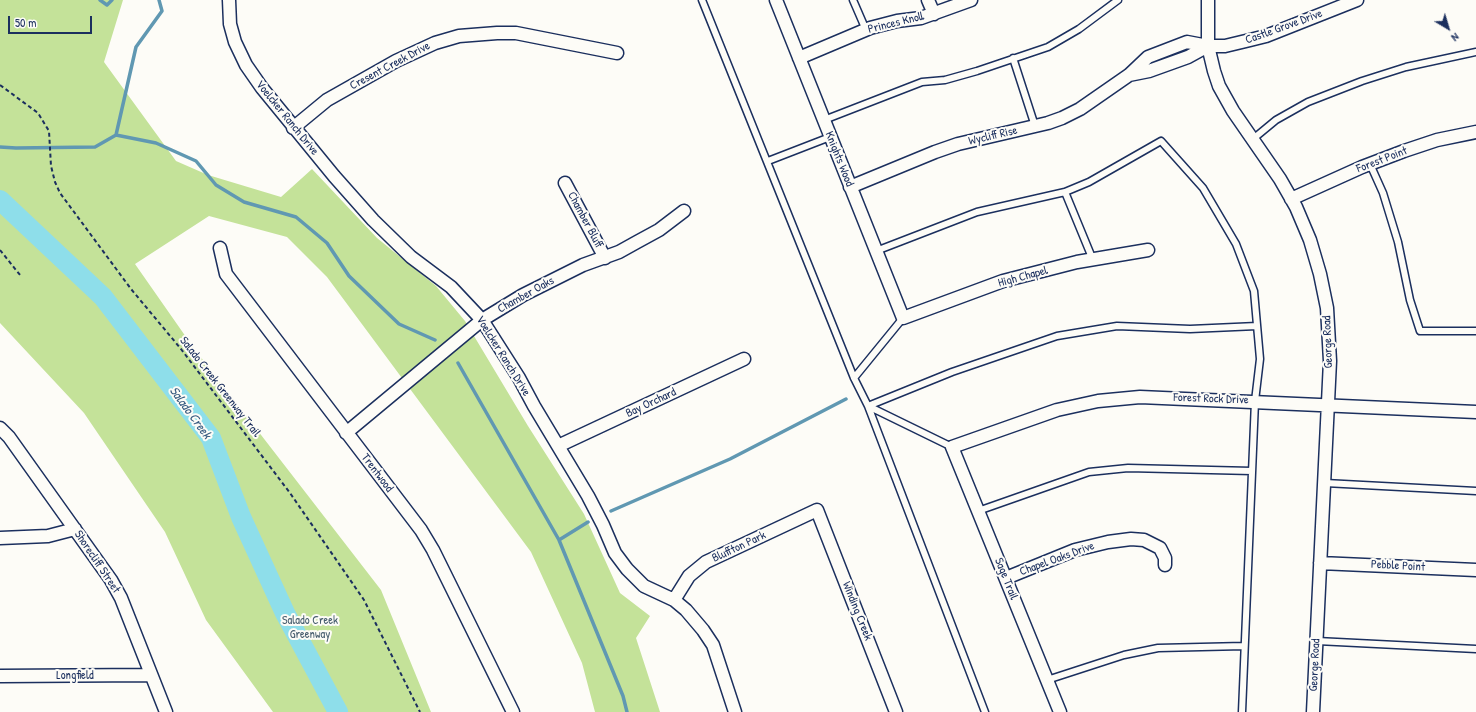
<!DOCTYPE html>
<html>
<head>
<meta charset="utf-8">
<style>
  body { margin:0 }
  #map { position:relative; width:1476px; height:712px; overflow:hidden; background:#fdfcf7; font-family:"Patrick Hand",sans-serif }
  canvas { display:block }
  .north { position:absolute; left:1428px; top:8px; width:40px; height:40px; -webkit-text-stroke:3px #fdfcf7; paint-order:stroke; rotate:142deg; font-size:11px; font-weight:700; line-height:16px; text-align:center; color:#1b2f5e }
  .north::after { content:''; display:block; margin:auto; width:14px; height:18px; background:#1b2f5e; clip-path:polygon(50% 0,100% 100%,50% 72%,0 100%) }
  .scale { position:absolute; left:8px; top:16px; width:84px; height:18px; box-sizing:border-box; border:2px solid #1b2f5e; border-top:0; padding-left:5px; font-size:12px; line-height:14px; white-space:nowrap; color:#1b2f5e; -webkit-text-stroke:3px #fdfcf7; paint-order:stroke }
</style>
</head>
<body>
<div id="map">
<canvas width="1476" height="712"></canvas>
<div class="north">N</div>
<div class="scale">50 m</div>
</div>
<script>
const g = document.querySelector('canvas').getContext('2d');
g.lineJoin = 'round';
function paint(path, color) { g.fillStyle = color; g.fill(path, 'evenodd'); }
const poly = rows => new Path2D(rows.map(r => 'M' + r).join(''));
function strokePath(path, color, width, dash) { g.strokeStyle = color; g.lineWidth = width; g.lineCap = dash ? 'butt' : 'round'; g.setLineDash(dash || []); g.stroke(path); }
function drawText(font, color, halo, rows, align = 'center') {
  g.font = font + ' "Patrick Hand",sans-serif'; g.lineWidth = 4; g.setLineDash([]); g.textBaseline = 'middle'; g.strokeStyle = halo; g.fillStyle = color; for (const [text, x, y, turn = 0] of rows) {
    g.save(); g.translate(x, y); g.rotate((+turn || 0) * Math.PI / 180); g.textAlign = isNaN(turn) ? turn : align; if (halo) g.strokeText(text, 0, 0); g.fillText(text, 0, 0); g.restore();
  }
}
paint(poly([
  [0,0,123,0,104,62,176,161,208,175,281,197,312,169,377,238,436,286,465,321,528,426,584,514,620,593,650,616,636,638,660,712,595,712,582,663,531,552,327,277,287,237,209,216,135,264,193,347,381,590,431,712,273,712,206,620,165,532,84,413,0,323]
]), '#c4e299');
strokePath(poly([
  [100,0,107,5,112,0],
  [116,135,136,47,162,11,159,0],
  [0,147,16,148,95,147,116,135,156,143,196,161,216,185,244,202,296,217,327,243,349,276,399,324,435,340],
  [458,363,559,540,623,696,627,712],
  [611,511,730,459,846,399],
  [559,540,588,522]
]), '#6098b2', 3.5);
strokePath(poly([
  [0,200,103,297,211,438,241,517,285,613,338,712]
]), '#8edeea', 20);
const lane = poly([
  [702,0,854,378,868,406,952,372,1057,336,1117,326,1190,329,1257,326],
  [853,0,866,30],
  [1013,58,1035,126],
  [824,120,922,82,945,80,977,71,1048,47,1079,29,1118,0],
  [1253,139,1276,120,1308,102,1362,81,1406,67,1476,52],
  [768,161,830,137],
  [1370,164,1383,193,1398,242,1410,300,1420,331,1476,331],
  [1065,192,1093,260],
  [876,251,977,212,1065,192,1089,182,1161,141,1203,188,1236,244,1254,291,1260,359,1255,401,1242,712],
  [854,378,903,318],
  [952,447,868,406,985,712],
  [1325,483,1476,491],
  [978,511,1089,472,1128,468,1252,471],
  [1317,641,1476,649],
  [1047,680,1124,655,1158,648,1244,646]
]);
const street = poly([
  [229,0,230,24,235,42,246,65,262,88,334,176,373,220,411,257,451,287,482,320,519,378,534,406,588,496,603,525,615,553,627,569,644,586,674,600,686,610,703,630,713,645,735,712],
  [776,0,903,318,1003,281,1077,262,1148,250],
  [928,0,934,14],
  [1208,0,1208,46,1214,71,1219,86,1233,111,1280,179,1296,207,1310,240,1320,274,1327,308,1330,361,1313,712],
  [799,58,870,28,897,21,921,18,971,0],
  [1129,75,1149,71,1188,57,1208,46],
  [293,128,327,100,396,61,435,43,459,36,497,33,516,33,617,53],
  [565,183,605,258],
  [850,187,935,152,958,144,1048,123,1062,118,1080,109,1129,75,1148,57,1187,42,1208,46,1225,46,1250,40,1266,36,1357,0],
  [1291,199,1362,167,1404,151,1437,140,1476,132],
  [220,248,226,274,421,530,433,550,513,712],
  [0,428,9,437,111,580,121,598,166,712],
  [346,433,482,320,523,295,583,265,619,252,637,242,659,230,684,211],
  [558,446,744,359],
  [0,538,48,536,75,529],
  [1320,563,1476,570],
  [1006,578,1075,550,1108,542,1131,539,1144,540,1160,548,1165,558,1165,565],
  [674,600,689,576,706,562,817,510,896,712],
  [0,676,150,675],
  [1060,712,952,447,1057,410,1098,401,1140,397,1476,412]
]);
strokePath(lane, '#1b2f5e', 9);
strokePath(street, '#1b2f5e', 15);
strokePath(poly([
  [0,85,38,113,49,131,51,166,55,182,60,193,131,289,181,349,290,493,364,600,420,712],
  [0,250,20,275]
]), '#1b2f5e', 2, [4, 3]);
strokePath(lane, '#fdfcf7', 6);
strokePath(street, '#fdfcf7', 12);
drawText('12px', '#1b2f5e', '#fdfcf7', [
  ["Princes Knoll",896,23,-14],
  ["Castle Grove Drive",1284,27,-20],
  ["Cresent Creek Drive",390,66,-28],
  ["Voelcker Ranch Drive",287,118,51],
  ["Wycliff Rise",993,136,-13],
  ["Knights Wood",839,159,68],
  ["Forest Point",1382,160,-21],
  ["Chamber Bluff",585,220,62],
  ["High Chapel",1023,277,-15],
  ["Chamber Oaks",526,295,-29],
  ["George Road",1328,342,-92],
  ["Voelcker Ranch Drive",503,356,58],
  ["Salado Creek Greenway Trail",220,387,52],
  ["Forest Rock Drive",1211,399,2],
  ["Bay Orchard",651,403,-25],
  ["Trentwood",377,473,53],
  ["Bluffton Park",739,547,-25],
  ["Chapel Oaks Drive",1057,559,-20],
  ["Shorecliff Street",97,562,56],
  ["Pebble Point",1398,566,3],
  ["Sage Trail",1006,579,68],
  ["Winding Creek",857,611,68],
  ["George Road",1315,665,-87],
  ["Longfield",75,676]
]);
drawText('12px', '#455c6d', '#fdfcf7', [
  ["Salado Creek",310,621],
  ["Greenway",310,635]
]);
drawText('italic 13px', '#385b81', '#fdfcf7', [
  ["Salado Creek",190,413,54]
]);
</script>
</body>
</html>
